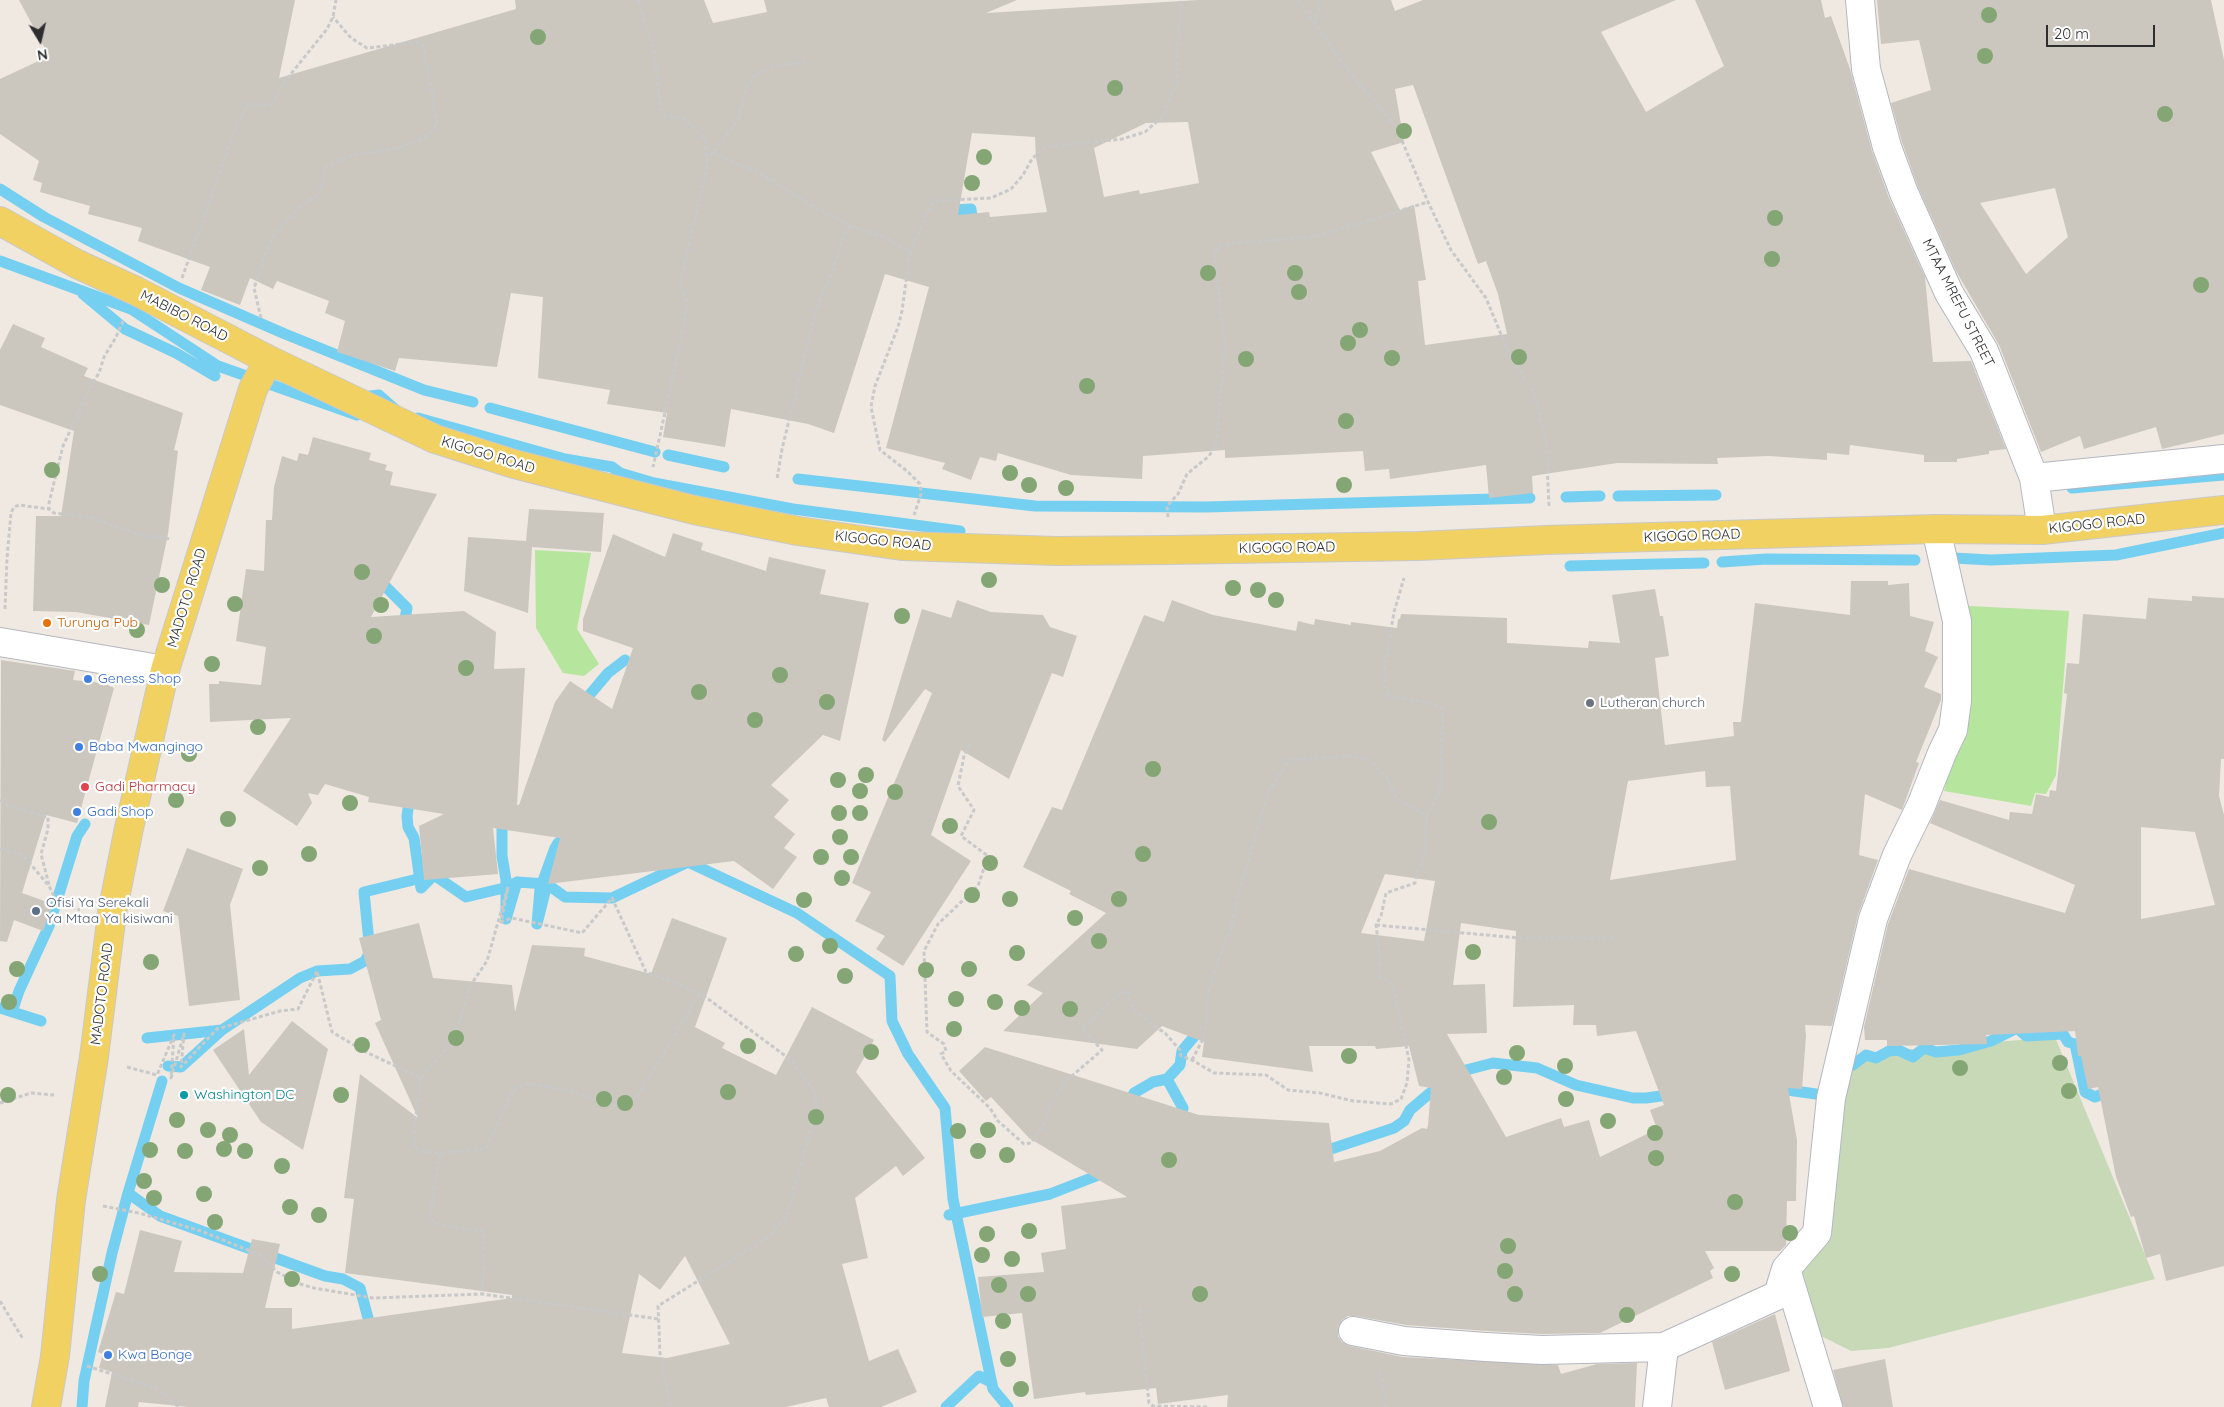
<!DOCTYPE html>
<html>
<head>
<meta charset="utf-8">
<style>
  body { margin:0 }
  #map { position:relative; width:2224px; height:1407px; overflow:hidden; background:#efe9e1; font-family:Quicksand,sans-serif }
  canvas { display:block }
  .north { position:absolute; left:15px; top:15px; width:50px; height:50px; -webkit-text-stroke:4px #fff; paint-order:stroke; rotate:171deg; font-size:14px; font-weight:700; line-height:20px; text-align:center; color:#2e2e2e }
  .north::after { content:''; display:block; margin:auto; width:18px; height:22px; background:#2e2e2e; clip-path:polygon(50% 0,100% 100%,50% 72%,0 100%) }
  .scale { position:absolute; left:2046px; top:25px; width:109px; height:22px; box-sizing:border-box; border:2px solid #2e2e2e; border-top:0; padding-left:6px; font-size:15px; line-height:18px; white-space:nowrap; color:#2e2e2e; -webkit-text-stroke:4px #fff; paint-order:stroke }
</style>
</head>
<body>
<div id="map">
<canvas width="2224" height="1407"></canvas>
<div class="north">N</div>
<div class="scale">20 m</div>
</div>
<script>
const g = document.querySelector('canvas').getContext('2d');
g.lineJoin = 'round';
function paint(path, color) { g.fillStyle = color; g.fill(path, 'evenodd'); }
const poly = rows => new Path2D(rows.map(r => 'M' + r).join(''));
function strokePath(path, color, width, dash) { g.strokeStyle = color; g.lineWidth = width; g.lineCap = dash ? 'butt' : 'round'; g.setLineDash(dash || []); g.stroke(path); }
function drawText(font, color, halo, rows, align = 'center') {
  g.font = font + ' Quicksand,sans-serif'; g.lineWidth = 4.5; g.setLineDash([]); g.textBaseline = 'middle'; g.strokeStyle = halo; g.fillStyle = color; for (const [text, x, y, turn = 0] of rows) {
    g.save(); g.translate(x, y); g.rotate((+turn || 0) * Math.PI / 180); g.textAlign = isNaN(turn) ? turn : align; if (halo) g.strokeText(text, 0, 0); g.fillText(text, 0, 0); g.restore();
  }
}
paint(poly([
  [535,550,591,553,577,629,599,664,584,676,563,673,536,628],
  [1969,606,2069,611,2056,775,2046,794,2035,793,2031,806,1944,791,1959,729]
]), '#b6e59e');
paint(poly([
  [2055,1037,2155,1279,1888,1348,1851,1351,1815,1333,1801,1268,1847,1057,1889,1051]
]), '#c8d9b8');
strokePath(poly([
  [0,189,44,217,179,288,285,334,424,390,473,402],
  [945,206,952,210,971,209,973,228],
  [0,261,131,309,218,366,357,415],
  [83,294,125,329,176,353,215,376],
  [362,397,379,395,396,410],
  [490,408,655,452],
  [418,418,565,459,612,467,620,473,654,483,793,509,960,531],
  [668,455,724,467],
  [798,479,1035,506,1206,507,1530,498],
  [2072,488,2224,475],
  [1618,496,1716,495],
  [1566,497,1600,496],
  [1953,558,1991,560,2116,555,2224,533],
  [1722,562,1766,559,1915,560],
  [1570,566,1704,563],
  [384,585,407,608,405,619,399,627],
  [581,705,608,673,625,660],
  [410,795,407,816,408,827,414,838,421,888,433,876],
  [502,816,502,856,506,880,506,919,517,882],
  [547,884,537,924,540,889,555,848,558,843,561,842,563,829],
  [0,1008,41,1021],
  [12,1012,19,991,49,926,77,836,85,824],
  [147,1038,222,1030,300,978,317,971,350,969,365,961,370,952,364,892,434,875,466,897,508,887,517,882,547,884,565,897,612,898,688,862,797,913,890,976,892,1021,908,1054,945,1108,953,1199,993,1389,1008,1407],
  [168,1066,181,1067,222,1030],
  [1845,1074,1846,1066,1853,1065,1866,1055,1876,1058,1889,1051,1898,1050,1913,1057,1924,1048,1936,1052,1959,1050,1991,1041,2017,1028,2026,1036,2063,1034,2068,1042,2075,1044,2085,1092,2095,1097,2113,1090],
  [1167,1079,1183,1108,1179,1123],
  [1773,1088,1816,1094],
  [1127,1106,1134,1093,1153,1082,1167,1079,1180,1065,1182,1051,1202,1027],
  [1319,1153,1394,1128,1404,1121,1410,1110,1430,1093,1466,1070,1493,1063,1537,1068,1576,1085,1633,1098,1646,1098,1676,1094],
  [128,1193,160,1216,325,1276,343,1279,360,1288,368,1318,368,1333],
  [949,1215,1050,1194,1109,1171],
  [82,1407,84,1381,112,1253,128,1193,162,1081],
  [946,1407,979,1376,991,1382]
]), '#75cff0', 11);
paint(poly([
  [19,0,295,0,279,78,516,9,515,0,704,0,713,23,767,12,764,0,1017,0,986,13,1198,0,1391,0,1395,11,1423,0,1676,0,1601,32,1646,112,1724,66,1695,0,1821,0,1825,18,1831,16,1850,69,1872,151,1889,198,1925,277,1933,362,1971,361,2006,449,1989,451,1989,454,1957,459,1957,462,1924,462,1924,455,1850,445,1849,455,1827,453,1827,460,1769,456,1717,458,1718,464,1617,463,1532,476,1533,493,1489,498,1486,465,1390,479,1389,469,1365,471,1363,451,1225,458,1225,450,1143,456,1142,479,1071,475,998,453,996,461,980,457,971,480,942,469,945,463,886,448,929,287,885,274,834,433,808,424,731,409,725,447,663,437,667,413,607,404,610,390,538,378,543,297,511,293,497,367,399,358,395,371,337,352,345,321,325,313,329,301,277,281,273,289,250,278,240,305,201,290,210,267,138,241,142,228,88,214,90,206,40,192,42,183,33,180,39,161,0,134,0,79,49,56],
  [1413,85,1478,264,1486,261,1498,294,1507,334,1425,345,1418,281,1426,280,1414,205,1400,210,1371,152,1404,142,1395,89],
  [1188,122,1199,183,1140,194,1139,190,1104,197,1094,148,1146,123],
  [972,133,1035,137,1036,158,1047,212,990,217,989,212,958,215],
  [1877,0,2211,0,2224,60,2224,434,2162,449,2156,427,2084,449,2080,436,2041,452,1999,345,1956,271,1918,187,1902,142,1891,103,1931,90,1919,40,1881,44],
  [2055,188,2068,237,2026,274,1980,203],
  [13,324,45,338,41,347,88,368,84,376,183,413,174,450,178,451,168,534,149,625,76,612,33,611,36,516,61,516,74,431,0,405,0,350],
  [313,437,371,453,369,460,387,465,385,470,393,472,390,485,437,494,371,617,464,611,496,632,494,669,525,668,517,805,519,805,555,702,570,681,612,709,633,648,583,631,583,619,613,534,665,557,673,533,703,543,701,550,766,571,769,557,826,570,820,594,869,603,840,741,823,735,771,785,789,800,774,817,795,834,784,848,797,857,773,889,734,861,548,884,560,838,493,828,498,874,424,880,419,826,444,814,368,802,369,797,325,784,318,795,308,793,312,803,297,826,243,791,291,718,210,722,209,684,219,684,219,681,261,685,266,647,236,641,246,569,264,571,266,520,272,520,274,487,282,456,297,461,299,453,308,455],
  [529,509,604,513,601,552,532,547,528,613,464,591,468,537,526,541],
  [1851,581,1888,581,1888,585,1909,583,1910,616,1934,622,1925,651,1938,657,1924,687,1941,694,1941,700,1916,762,1919,763,1902,810,1865,794,1859,855,1878,860,1858,915,1832,1026,1805,1025,1806,1036,1802,1089,1788,1088,1797,1140,1796,1201,1787,1201,1786,1245,1780,1251,1705,1251,1714,1268,1710,1271,1713,1278,1600,1333,1542,1334,1487,1331,1406,1325,1356,1316,1348,1316,1342,1320,1338,1328,1338,1336,1342,1342,1350,1346,1403,1357,1558,1365,1561,1374,1597,1364,1637,1363,1635,1407,1227,1407,1228,1395,1158,1404,1156,1388,1086,1395,1085,1392,1034,1399,1022,1313,982,1317,978,1277,1044,1272,1041,1253,1066,1249,1061,1206,1127,1197,1029,1138,991,1097,986,1101,959,1071,985,1047,1199,1115,1329,1123,1334,1162,1380,1151,1422,1128,1427,1129,1428,1125,1431,1088,1419,1086,1409,1046,1376,1049,1375,1046,1309,1046,1313,1072,1202,1057,1204,1042,1162,1026,1137,1049,1003,1031,1043,993,1027,985,1106,913,1069,894,1071,891,1023,867,1052,807,1062,810,1144,615,1164,622,1172,600,1213,615,1296,631,1298,621,1314,625,1315,619,1351,625,1351,622,1397,628,1398,619,1400,619,1401,614,1507,618,1507,643,1588,648,1589,641,1620,643,1612,595,1655,589,1660,616,1663,616,1669,656,1655,658,1665,745,1734,736,1733,722,1741,722,1755,603,1850,615],
  [1705,771,1706,787,1730,786,1736,860,1610,880,1628,781],
  [1385,874,1435,881,1424,941,1361,933],
  [1461,923,1516,931,1513,1007,1574,1005,1573,1025,1596,1025,1597,1036,1636,1031,1664,1105,1650,1110,1657,1129,1600,1157,1589,1120,1564,1127,1561,1118,1506,1137,1447,1034,1487,1033,1485,984,1453,985],
  [2192,596,2224,598,2224,759,2221,759,2219,796,2224,815,2224,1266,2166,1281,2160,1254,2146,1258,2134,1216,2131,1217,2116,1177,2098,1087,2088,1089,2081,1056,2078,1056,2075,1031,1986,1035,1987,1044,1887,1046,1887,1040,1865,1040,1864,1027,1888,924,1909,869,2065,913,2075,885,1930,823,1940,800,2009,820,2010,812,2032,814,2036,794,2049,797,2050,790,2056,791,2067,694,2064,693,2067,663,2079,664,2083,614,2146,619,2148,598,2192,601],
  [2141,827,2195,832,2215,905,2141,919],
  [957,600,991,612,1043,615,1050,627,1077,636,1063,677,1052,673,1009,779,961,750,931,835,971,861,903,966,876,949,885,936,855,921,871,892,852,883,932,693,925,689,885,742,882,740,922,609,951,618],
  [1,660,75,671,73,680,103,683,114,688,77,823,46,815,22,893,53,904,43,931,14,920,7,942,0,941],
  [187,848,243,869,230,905,240,1000,189,1006,178,916,163,911],
  [672,918,727,938,695,1027,725,1043,722,1048,776,1075,812,1007,874,1040,856,1072,925,1158,903,1176,896,1166,855,1198,868,1258,842,1264,869,1361,898,1349,917,1392,881,1407,829,1407,826,1398,786,1407,189,1407,139,1402,138,1407,105,1407,112,1372,99,1368,103,1354,98,1352,116,1292,124,1294,140,1230,182,1241,174,1272,243,1273,252,1239,280,1244,265,1308,292,1308,292,1329,512,1298,512,1295,345,1273,354,1199,344,1198,360,1074,418,1118,375,1023,381,1020,359,938,419,923,433,978,512,985,515,1012,532,945,585,948,584,956,651,974],
  [685,1256,730,1344,667,1358,622,1353,639,1274,660,1290],
  [292,1021,328,1049,303,1150,261,1122,213,1050,244,1029,249,1075],
  [1775,1314,1790,1371,1725,1390,1712,1342],
  [1885,1359,1893,1407,1843,1407,1833,1370]
]), '#cbc7bf');
const minor = poly([
  [1860,0,1866,69,1887,147,1904,193,1949,293,1984,351,2034,478,2224,459],
  [2034,478,2042,530],
  [0,642,165,670],
  [1786,1269,1828,1407],
  [1353,1331,1404,1341,1486,1347,1542,1350,1664,1347,1778,1295,1786,1269,1817,1233,1831,1098,1873,919,1897,855,1921,806,1942,753,1953,730,1957,701,1957,621,1936,529],
  [1657,1407,1664,1347]
]);
const major = poly([
  [0,221,77,264,136,291,269,360,435,439,514,464,694,510,798,531,902,546,1057,551,1169,550,1419,546,1546,540,1936,529,2042,530,2224,510],
  [46,1407,55,1356,71,1200,94,1057,112,913,129,828,165,670,253,389,269,360]
]);
strokePath(minor, '#b4b7c1', 30);
strokePath(major, '#c9c9c9', 30);
strokePath(poly([
  [638,0,654,50,660,105,664,115,684,119,696,129,706,140,707,168,682,274,681,284,686,301,684,326,653,467],
  [1298,0,1344,65,1397,129,1428,202,1451,250,1486,298,1510,356,1533,391,1546,439,1549,507],
  [1314,24,1321,0],
  [713,152,734,163,757,171,817,209,834,216,850,226,845,232,832,273,816,310,782,449,777,479],
  [706,161,738,120,747,87,755,76,770,67,802,62,807,60],
  [850,226,885,237,910,252,933,201,991,198,1011,189,1023,175,1032,159,1045,147,1122,139,1145,132,1163,116,1177,82,1180,0],
  [910,252,902,311,898,327,875,386,871,407,880,450,907,471,920,484,921,494,914,515],
  [182,278,237,124,249,104,272,105,282,85,327,29,333,17,336,0],
  [261,318,254,288,272,237,303,204,319,194,327,166,340,159,359,154,399,148,427,136,433,130,437,122,424,48,421,44,418,42,367,48,351,38,333,17],
  [123,321,116,337,104,357,99,373,92,384,63,446,49,503,49,509,54,513,91,517,139,535,171,539],
  [1168,517,1167,506,1178,494,1187,474,1209,456,1216,445,1225,346,1214,252,1221,245,1234,243,1314,237,1428,202],
  [5,609,7,558,11,513,14,507,19,505,49,509],
  [970,744,964,756,958,786,974,810,961,836,988,856,978,886,938,924,924,951,927,1032,944,1044,946,1051,941,1054,951,1071,990,1108,998,1121,1024,1144,1031,1143,1046,1121,1048,1115,1046,1113,1066,1081,1102,1050,1082,1029,1109,1003,1118,995,1128,991,1129,999,1134,1009,1151,1024,1165,1033,1180,1050,1181,1056,1192,1060,1214,1073,1266,1075,1288,1090,1320,1093,1353,1101,1391,1104,1401,1099,1407,1083,1409,1060,1394,988,1391,983,1379,976,1380,957,1376,925,1381,916,1386,893,1415,883,1418,870,1424,858,1427,816],
  [0,800,7,805,48,817,48,829,41,854,49,885],
  [0,849,22,854,49,886,57,902,80,910],
  [1376,925,1519,938,1614,938],
  [1192,1060,1205,1035,1208,995,1219,957,1230,933,1237,900,1268,793,1289,760,1349,756,1368,759,1386,777,1397,799,1427,816,1440,790,1443,709,1426,702,1388,696,1384,671,1394,612,1404,578],
  [127,1067,157,1075,174,1035,171,1078,184,1034,181,1067,217,1029,280,1011,298,1009,317,971,332,1032,366,1052,421,1078,450,1044,461,1018,470,986,487,961,508,887,501,922,512,918,582,933,612,898,646,972,700,993,791,1060,815,1092,817,1107,787,1215,770,1236,658,1306,660,1353,670,1407],
  [421,1078,415,1123,414,1147,425,1152,440,1153],
  [0,1103,31,1093,54,1095],
  [103,1206,139,1213,201,1231,260,1255,277,1272,300,1284,314,1288,373,1298,482,1294],
  [0,1301,23,1339],
  [1139,1309,1149,1403,1153,1406,1208,1407],
  [658,1319,482,1294,485,1234,483,1231,462,1229,434,1223,430,1216,440,1153,486,1149,514,1089,528,1083,574,1092,614,1105,626,1104,638,1096,700,993],
  [87,1366,155,1388,169,1397,178,1407],
  [1381,1371,1386,1407]
]), '#c9c9c9', 3, [4, 2.5]);
strokePath(minor, '#fff', 28);
strokePath(major, '#f2d163', 28);
g.fillStyle = '#84a574';
for (const [x, y] of [
  [1989,15],
  [538,37],
  [1985,56],
  [1115,88],
  [2165,114],
  [1404,131],
  [984,157],
  [972,183],
  [1775,218],
  [1772,259],
  [1208,273],
  [1295,273],
  [2201,285],
  [1299,292],
  [1360,330],
  [1348,343],
  [1519,357],
  [1392,358],
  [1246,359],
  [1087,386],
  [1346,421],
  [52,470],
  [1010,473],
  [1029,485],
  [1344,485],
  [1066,488],
  [362,572],
  [989,580],
  [162,585],
  [1233,588],
  [1258,590],
  [1276,600],
  [235,604],
  [381,605],
  [902,616],
  [137,630],
  [374,636],
  [212,664],
  [466,668],
  [780,675],
  [699,692],
  [827,702],
  [755,720],
  [258,727],
  [189,754],
  [1153,769],
  [866,775],
  [838,780],
  [860,791],
  [895,792],
  [176,800],
  [350,803],
  [839,813],
  [860,813],
  [228,819],
  [1489,822],
  [950,826],
  [840,837],
  [309,854],
  [1143,854],
  [821,857],
  [851,857],
  [990,863],
  [260,868],
  [842,878],
  [972,895],
  [1010,899],
  [1119,899],
  [804,900],
  [1075,918],
  [1099,941],
  [830,946],
  [1473,952],
  [1017,953],
  [796,954],
  [151,962],
  [17,969],
  [969,969],
  [926,970],
  [845,976],
  [956,999],
  [9,1002],
  [995,1002],
  [1022,1008],
  [1070,1009],
  [954,1029],
  [456,1038],
  [362,1045],
  [748,1046],
  [871,1052],
  [1517,1053],
  [1349,1056],
  [2060,1063],
  [1565,1066],
  [1960,1068],
  [1504,1077],
  [2069,1091],
  [728,1092],
  [8,1095],
  [341,1095],
  [604,1099],
  [1566,1099],
  [625,1103],
  [816,1117],
  [177,1120],
  [1608,1121],
  [208,1130],
  [988,1130],
  [958,1131],
  [1655,1133],
  [230,1135],
  [224,1149],
  [150,1150],
  [185,1151],
  [245,1151],
  [978,1151],
  [1007,1155],
  [1656,1158],
  [1169,1160],
  [282,1166],
  [144,1181],
  [204,1194],
  [154,1198],
  [1735,1202],
  [290,1207],
  [319,1215],
  [215,1222],
  [1029,1231],
  [1790,1233],
  [987,1234],
  [1508,1246],
  [982,1255],
  [1012,1259],
  [1505,1271],
  [100,1274],
  [1732,1274],
  [292,1279],
  [999,1285],
  [1028,1294],
  [1200,1294],
  [1515,1294],
  [1627,1315],
  [1003,1321],
  [1008,1359],
  [1021,1389]
]) { g.beginPath(); g.arc(x, y, 8, 0, 2 * Math.PI); g.fill(); }
for (const [x, y, r, color] of [
  [47,623,5,"#e8710a"],
  [88,679,5,"#3f7fe0"],
  [1590,703,5,"#6b7280"],
  [79,747,5,"#3f7fe0"],
  [85,787,5,"#e0444e"],
  [77,812,5,"#3f7fe0"],
  [36,911,5,"#5c6f8a"],
  [184,1095,5,"#0f9aa8"],
  [108,1355,5,"#3f7fe0"]
]) { const dot = new Path2D(); dot.arc(x, y, r, 0, 2 * Math.PI); g.fillStyle = color; g.fill(dot); strokePath(dot, '#fff', 2); }
drawText('14px', '#2e2e2e', '#fff', [
  ["MTAA MREFU STREET",1958,303,63],
  ["MABIBO ROAD",184,316,27],
  ["KIGOGO ROAD",488,455,17],
  ["KIGOGO ROAD",2097,524,-6],
  ["KIGOGO ROAD",1692,536,-2],
  ["KIGOGO ROAD",883,541,6],
  ["KIGOGO ROAD",1287,548,-1],
  ["MADOTO ROAD",187,598,-73],
  ["MADOTO ROAD",102,994,-83]
]);
drawText('14px', '#c56008', '#fff', [
  ["Turunya Pub",57,623]
], 'left');
drawText('14px', '#366cbe', '#fff', [
  ["Geness Shop",98,679],
  ["Baba Mwangingo",89,747],
  ["Gadi Shop",87,812],
  ["Kwa Bonge",118,1355]
], 'left');
drawText('14px', '#5b616d', '#fff', [
  ["Lutheran church",1600,703]
], 'left');
drawText('14px', '#be3a42', '#fff', [
  ["Gadi Pharmacy",95,787]
], 'left');
drawText('14px', '#4e5e75', '#fff', [
  ["Ofisi Ya Serekali",46,903],
  ["Ya Mtaa Ya kisiwani",46,919]
], 'left');
drawText('14px', '#0d838f', '#fff', [
  ["Washington DC",194,1095]
], 'left');
</script>
</body>
</html>
